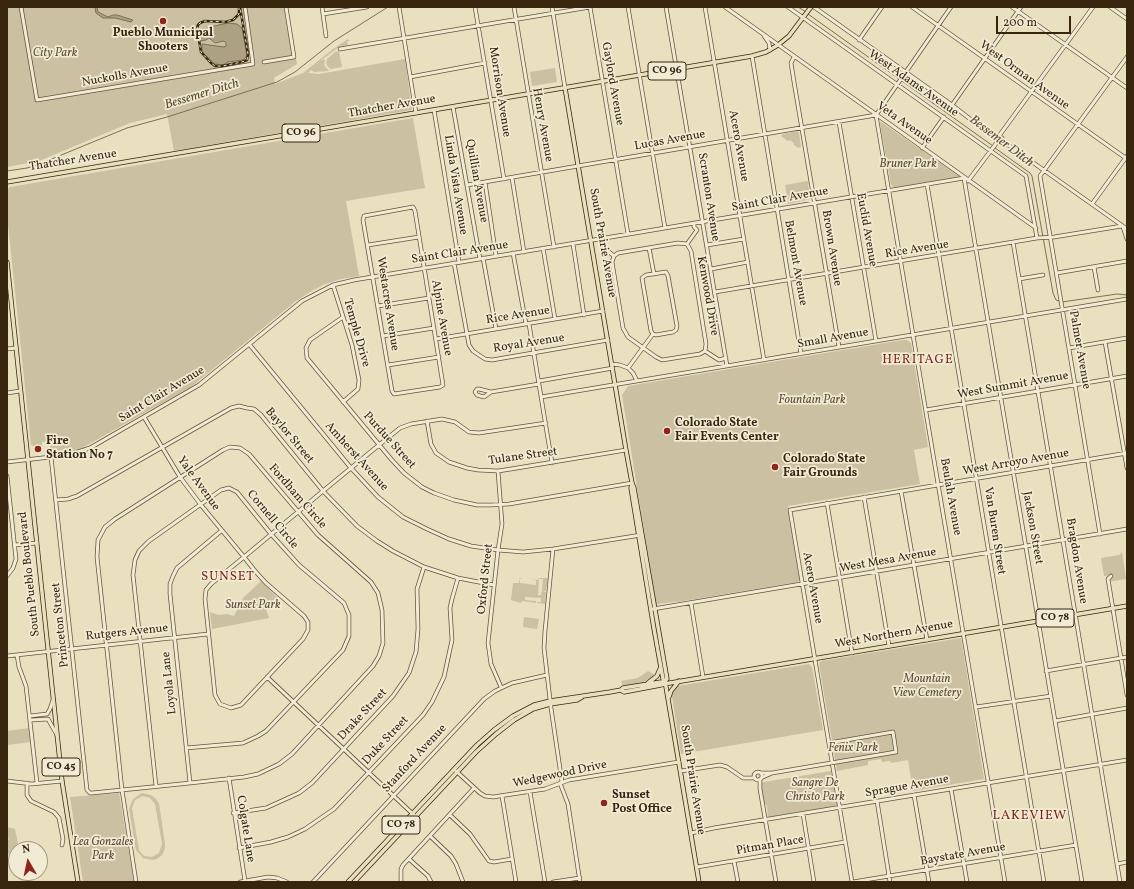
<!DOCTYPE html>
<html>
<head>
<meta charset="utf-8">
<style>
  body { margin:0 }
  #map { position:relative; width:1134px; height:889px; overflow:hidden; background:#e9e0bf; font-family:Vollkorn,serif }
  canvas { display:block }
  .frame { position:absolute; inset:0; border:8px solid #37260d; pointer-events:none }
  .north { position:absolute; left:8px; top:841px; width:40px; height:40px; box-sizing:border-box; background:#f1ebd5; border:1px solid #a79c85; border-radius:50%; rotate:351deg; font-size:11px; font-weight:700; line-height:16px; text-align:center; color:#37260d }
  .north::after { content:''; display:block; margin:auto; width:14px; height:18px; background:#8f2418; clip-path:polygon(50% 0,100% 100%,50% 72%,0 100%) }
  .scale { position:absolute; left:996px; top:16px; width:75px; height:18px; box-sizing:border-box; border:2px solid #37260d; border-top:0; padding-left:5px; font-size:12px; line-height:14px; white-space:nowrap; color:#37260d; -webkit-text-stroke:3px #f1ebd5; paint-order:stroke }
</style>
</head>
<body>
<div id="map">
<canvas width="1134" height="889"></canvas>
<div class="frame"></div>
<div class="north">N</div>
<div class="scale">200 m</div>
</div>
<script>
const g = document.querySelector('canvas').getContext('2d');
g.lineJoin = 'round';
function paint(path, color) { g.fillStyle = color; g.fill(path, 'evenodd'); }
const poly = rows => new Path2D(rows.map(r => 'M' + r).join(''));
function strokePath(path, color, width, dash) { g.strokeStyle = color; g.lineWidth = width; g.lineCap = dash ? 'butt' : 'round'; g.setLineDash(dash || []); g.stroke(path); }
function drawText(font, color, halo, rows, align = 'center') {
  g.font = font + ' Vollkorn,serif'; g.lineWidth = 3.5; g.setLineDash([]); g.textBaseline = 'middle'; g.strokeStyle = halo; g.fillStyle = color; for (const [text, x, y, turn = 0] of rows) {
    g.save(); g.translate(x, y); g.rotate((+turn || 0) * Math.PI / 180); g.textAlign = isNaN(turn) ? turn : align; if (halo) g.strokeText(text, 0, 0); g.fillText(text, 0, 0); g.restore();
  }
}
paint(poly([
  [7,7,284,7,292,53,296,59,297,64,274,78,275,84,303,73,333,49,348,39,350,41,347,41,348,45,344,46,353,45,339,47,320,61,325,59,324,65,329,71,314,72,311,70,308,73,319,74,405,59,412,110,174,151,167,114,130,123,39,161,7,167],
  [339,51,342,67,331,69,328,67,326,63,327,59,335,52],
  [555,68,557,82,532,86,530,72],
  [413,118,425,188,346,201,359,276,341,279,323,285,310,292,296,301,191,387,82,448,71,451,51,453,49,441,42,442,42,445,34,446,31,445,7,215,7,190,10,187],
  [881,122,958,175,958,177,893,188,892,185,891,185,880,123],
  [797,131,799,133,801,147,798,148,793,144,794,143,790,140,788,141,781,136,783,134],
  [807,181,809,183,808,185,811,199,788,204,785,185],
  [903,340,907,340,911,343,928,447,914,450,920,484,788,506,800,580,798,582,683,601,656,604,622,395,628,386],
  [1122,552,1126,579,1107,582,1106,576,1104,576,1101,558,1119,555],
  [520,578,523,578,520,579,520,583,536,585,536,580,527,578,538,580,539,578,548,578,546,591,542,591,543,579,539,579,538,595,541,595,542,591,546,592,545,604,537,603,537,602,541,602,541,598,525,597,525,600,536,601,536,603,522,601,521,603,511,600,513,583,519,583,524,586,519,583],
  [261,581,277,597,266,609,269,618,212,629,210,612,219,615,227,614,234,616,243,598],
  [524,617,539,619,537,629,523,627],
  [961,638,984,779,913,791,908,760,891,763,890,761,882,762,881,759,868,761,868,765,837,771,819,664,821,661],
  [809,664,812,667,823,730,681,754,672,696,672,692,678,686],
  [648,671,656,676,647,682,623,686,621,681,638,678],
  [29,728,31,742,7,745,7,731],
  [831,771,837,804,836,806,768,817,767,806,762,801,758,783],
  [119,793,134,882,83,882,70,797],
  [142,793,151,795,156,799,159,803,165,844,165,849,162,855,157,859,152,860,143,858,136,850,129,809,133,799],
  [143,796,150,798,155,804,162,844,159,853,152,857,144,856,139,850,132,808,135,800],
  [7,827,15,829,19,849,16,849,16,853,7,854,7,841,9,839,7,836]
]), '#cbc0a1');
const water = poly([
  [95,7,97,7,98,12,108,17,113,15,117,15,133,20,131,22,115,18,103,18,96,13,95,7],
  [228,23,237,24,242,28,247,56,243,60,228,62,223,65,215,64,204,54,202,51,202,44,224,47,226,46,226,43,224,41,215,43,209,38,206,40,201,41,199,37,200,32,201,30,210,27,228,23]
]);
paint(water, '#aca182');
strokePath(water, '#7d7053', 1);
strokePath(poly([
  [798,7,806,12],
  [808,14,993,146],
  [995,148,1030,173,1032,176,1053,293,1056,300,1059,301],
  [7,171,27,168,37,165,127,128,167,117,277,82,295,72,334,41,388,7],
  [1062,302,1117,294,1127,295]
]), '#7d7053', 1);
const minor = poly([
  [21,7,37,100,253,64,245,7],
  [322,7,326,36],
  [399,7,416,113],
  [475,7,504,179],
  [514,7,554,247],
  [552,7,565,88],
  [590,7,628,234],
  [628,7,665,228],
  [666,7,727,366],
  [705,7,764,360],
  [725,7,1036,228],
  [788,7,1026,176,1037,238],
  [814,7,952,105,996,139],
  [912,7,1127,159],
  [1012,7,1127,88],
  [1110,7,1127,19],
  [323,14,367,7],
  [764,36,769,43,770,50],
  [859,40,882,7],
  [340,49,590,7],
  [752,56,801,354],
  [794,57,791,63,794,82,839,347],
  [264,62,294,57,286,7],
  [410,77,485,63],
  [952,105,1021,7],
  [453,107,480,259],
  [434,110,459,262],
  [876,115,1005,882],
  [876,115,951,7],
  [839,122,876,341],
  [999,136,1093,7],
  [1002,138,1004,142,1127,229],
  [922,148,944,117],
  [512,178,524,252],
  [968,181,998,141],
  [485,182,496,256],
  [927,184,1044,882],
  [467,185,876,115],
  [1092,204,1127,156],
  [413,207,415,211,443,385,440,387,394,394,392,391,363,220,364,216,413,207],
  [694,223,694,227,697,230,687,244,691,251,706,344,705,351],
  [1123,227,1127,239],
  [601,239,604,248,614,256,612,262,623,328,628,337,656,357,662,360,700,354,705,351,719,360,726,358],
  [1013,242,1120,882],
  [573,244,584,315],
  [368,245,419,237],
  [707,245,744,239],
  [543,248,555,319],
  [649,248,654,274],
  [513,253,526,324],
  [614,256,618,253,678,243,687,244],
  [483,258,496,329],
  [454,263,469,345,473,351,485,359,492,360,608,340],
  [1094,267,1098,290],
  [711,269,748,262],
  [1057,273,1127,261],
  [1019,279,1043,275],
  [333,285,352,345,359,380,358,389,343,402],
  [715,292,1037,238,1054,237,1122,226],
  [378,306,429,298],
  [343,317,310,340,306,348,307,358,391,459,404,473,422,487,434,493,454,500,477,505,491,505,509,504,632,483],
  [529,324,552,463],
  [383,336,434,328],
  [436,339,603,311],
  [1105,342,1127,468],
  [249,344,351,468,378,497,403,517,427,529,449,539,471,546,498,550,523,552,553,549,641,535],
  [1069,348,1127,338],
  [7,349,16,348],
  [612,364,620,365,628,368,633,373,637,381],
  [388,365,439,357],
  [628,368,653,334,656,335,673,332,676,330,677,326,668,276,666,272,646,275,642,278,651,331,653,334],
  [539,381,613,368],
  [491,392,479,389,477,389,475,392,477,395,484,397,491,392,539,384],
  [7,393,20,391],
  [541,397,1127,299],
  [926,410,1127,376],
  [144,417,180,477,201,505,244,557,255,571,266,583,304,616,308,622,308,630,303,639,241,705,231,708,220,704,215,695,205,599,206,590,211,584,244,557,323,491,379,445,400,428,411,424,442,419,455,422,469,432,479,433,546,423],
  [427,421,431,444,436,453,449,462,467,468,478,470,498,471,511,469,626,450],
  [51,457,87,790,90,793,92,793,122,790,190,783,244,777,258,774,279,764,292,754,373,666,379,656,383,643,382,610,378,593,371,582,318,535,249,454,240,448,230,447,223,450,115,519,105,527,98,540,97,557,122,790,136,882],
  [7,462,68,455,90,448,199,385,302,301,333,285,354,280,964,178,1082,882],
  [498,471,502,524,498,550,488,643,491,664,501,687],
  [7,476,16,559,13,568,7,576],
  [901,491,927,640],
  [864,497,889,646],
  [56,500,68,499,77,496,231,408,239,406,247,408,254,409,261,415,323,491,357,526,377,541,393,551,424,567,458,578,494,585],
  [827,503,852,653],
  [1100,534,1040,176,1127,57],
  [15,545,37,543],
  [553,549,545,631,544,648,551,708,562,782],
  [1111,576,1108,579,1127,695],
  [691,603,703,677],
  [653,609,1127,529],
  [17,655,19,667,26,686,37,783],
  [7,656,208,634],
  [1046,671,1127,657],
  [267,677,415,816],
  [976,707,1051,696],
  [30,716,47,714,50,709,53,700],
  [31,720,48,719,57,735],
  [1055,721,1127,708],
  [456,771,480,793,485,796,493,797,545,789,569,780,679,762],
  [681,771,720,765,727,767,743,778,755,778],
  '754 776a4 4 0 1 1 8 0a4 4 0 1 1-8 0Z',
  [761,773,772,773],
  [229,778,245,881],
  [761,778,772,773,896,752,893,732,829,743],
  [760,779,760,789,776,882],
  [7,781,32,784,62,781],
  [27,783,27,795,31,801,54,812,59,818,63,839,62,845],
  [190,783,170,594,170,584,173,576,177,568,221,531],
  [560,783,568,804,580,882],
  [156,786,133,575,135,560,139,551,149,541,221,490,229,488,237,492,271,534,299,565,344,603,349,615,349,636,343,650,266,731,258,736,243,743,186,748],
  [951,789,967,882],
  [530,792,545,882],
  [914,795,929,882],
  [502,796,516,882],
  [877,801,890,882],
  [233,813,266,808,299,793,312,783,393,696,409,673,416,652,418,629,417,589,424,567],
  [803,814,814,882],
  [450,815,470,834,489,861,494,862,512,859],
  [691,833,714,828,1127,760],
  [430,836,451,856,456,864,463,882],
  [239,848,271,842,288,837,305,829,334,809,423,715,432,702,444,677,452,640,450,608,452,599,458,578],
  [409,859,428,876,431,882],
  [734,861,738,882],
  [1117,864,1127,862],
  [697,867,845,842],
  [240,882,268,877,277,878,287,882],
  [313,882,484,699,495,691,512,683,547,675],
  [401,882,401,869,403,865,474,788],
  [553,882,580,878],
  [852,882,790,510,1127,453],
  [853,882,1076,845]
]);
const major = poly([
  [565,88,626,450,632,483,634,488,667,679,665,681],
  [7,182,752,56,766,52,778,45,789,36,811,7],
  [7,262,62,781,78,882],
  [632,484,631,488,654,629,663,679,665,681,699,882],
  [648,683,657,676,660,669],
  [621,690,624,692,661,685,664,684,1127,606],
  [669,697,671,691,679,681],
  [348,882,477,745,494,730,513,716,534,705,550,701,610,692,621,690,623,688,661,682,664,684],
  [354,882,476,752,496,734,514,720,533,709,550,704,577,700,582,697]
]);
strokePath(minor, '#64543a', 4.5);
strokePath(major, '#37260d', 5);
strokePath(minor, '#f1ebd5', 3);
strokePath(major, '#e9e0bf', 3.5);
const rail = poly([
  [239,7,239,14,233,20,225,22,205,21,200,23,198,25,197,28,201,52,211,63,215,66,222,66,242,62,247,60,248,54,240,7]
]);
strokePath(rail, '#37260d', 2.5);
strokePath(rail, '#f1ebd5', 1, [3]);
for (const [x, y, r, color] of [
  [163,21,4,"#8f2418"],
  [667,431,4,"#8f2418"],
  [38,449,4,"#8f2418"],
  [775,467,4,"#8f2418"],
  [604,803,4,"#8f2418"]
]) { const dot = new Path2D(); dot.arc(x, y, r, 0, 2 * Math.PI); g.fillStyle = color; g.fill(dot); strokePath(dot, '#f1ebd5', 1.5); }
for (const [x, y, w] of [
  [667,71,38],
  [301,133,38],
  [1055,618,38],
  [61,767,38],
  [401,825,38]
]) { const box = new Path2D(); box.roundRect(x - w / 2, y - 9, w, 18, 3); g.fillStyle = '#f1ebd5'; g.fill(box); strokePath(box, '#37260d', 1); }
drawText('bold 11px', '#37260d', null, [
  ["CO 96",667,71],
  ["CO 96",301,133],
  ["CO 78",1055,618],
  ["CO 45",61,767],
  ["CO 78",401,825]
]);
drawText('bold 12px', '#37260d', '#f1ebd5', [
  ["Pueblo Municipal",163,34,"center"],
  ["Shooters",163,48,"center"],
  ["Colorado State",675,424],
  ["Fair Events Center",675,438],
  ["Fire",46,442],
  ["Station No 7",46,456],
  ["Colorado State",783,460],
  ["Fair Grounds",783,474],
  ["Sunset",612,796],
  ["Post Office",612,810]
], 'left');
drawText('italic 12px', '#5c4c32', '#f1ebd5', [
  ["City Park",55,54],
  ["Bruner Park",908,165],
  ["Fountain Park",812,401],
  ["Sunset Park",253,606],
  ["Mountain",927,680],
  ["View Cemetery",927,694],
  ["Fenix Park",853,749],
  ["Sangre De",815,784],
  ["Christo Park",815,798],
  ["Lea Gonzales",103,843],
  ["Park",103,857]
]);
drawText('12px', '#37260d', '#f1ebd5', [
  ["Nuckolls Avenue",125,76,-10],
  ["West Orman Avenue",1024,76,36],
  ["Gaylord Avenue",612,84,80],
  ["West Adams Avenue",913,84,35],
  ["Morrison Avenue",499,92,81],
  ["Thatcher Avenue",392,107,-10],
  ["Veta Avenue",904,124,35],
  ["Henry Avenue",542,125,80],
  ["Lucas Avenue",670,141,-10],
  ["Acero Avenue",738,146,80],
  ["Thatcher Avenue",73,161,-9],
  ["Quillian Avenue",476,181,80],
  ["Linda Vista Avenue",455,185,81],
  ["Scranton Avenue",708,197,81],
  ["Saint Clair Avenue",780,200,-10],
  ["Euclid Avenue",866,230,80],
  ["South Prairie Avenue",602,243,80],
  ["Brown Avenue",831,248,81],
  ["Rice Avenue",917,250,-9],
  ["Saint Clair Avenue",460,253,-9],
  ["Belmont Avenue",795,263,80],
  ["Kenwood Drive",707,296,80],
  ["Westacres Avenue",387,304,81],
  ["Rice Avenue",518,316,-9],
  ["Alpine Avenue",441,318,80],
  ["Temple Drive",356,333,74],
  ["Small Avenue",833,339,-10],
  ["Royal Avenue",529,344,-9],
  ["Palmer Avenue",1079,350,80],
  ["West Summit Avenue",1013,386,-10],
  ["Saint Clair Avenue",162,395,-31],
  ["Baylor Street",289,436,50],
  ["Purdue Street",389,441,48],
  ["Amherst Avenue",356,457,48],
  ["Tulane Street",523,457,-8],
  ["West Arroyo Avenue",1016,463,-10],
  ["Yale Avenue",198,484,54],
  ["Fordham Circle",297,497,49],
  ["Beulah Avenue",950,497,80],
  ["Cornell Circle",272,520,50],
  ["Jackson Street",1032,528,80],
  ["Van Buren Street",994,531,81],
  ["West Mesa Avenue",888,561,-10],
  ["Bragdon Avenue",1076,561,81],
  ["South Pueblo Boulevard",30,574,-96],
  ["Oxford Street",486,579,-84],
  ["Acero Avenue",812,588,80],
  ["Princeton Street",61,625,-96],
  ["Rutgers Avenue",127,633,-6],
  ["West Northern Avenue",894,635,-10],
  ["Loyola Lane",170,683,-96],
  ["Drake Street",363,715,-47],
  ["Duke Street",386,741,-47],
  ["Stanford Avenue",415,759,-47],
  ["Wedgewood Drive",560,775,-12],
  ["South Prairie Avenue",692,780,81],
  ["Sprague Avenue",907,787,-10],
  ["Colgate Lane",245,829,81],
  ["Pitman Place",770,846,-10],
  ["Baystate Avenue",963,855,-10]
]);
drawText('italic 13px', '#5a4b30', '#f1ebd5', [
  ["Bessemer Ditch",202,95,-17],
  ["Bessemer Ditch",1001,142,37]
]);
g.letterSpacing = '1px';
drawText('13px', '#7a1f14', '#f1ebd5', [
  ["HERITAGE",918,361],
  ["SUNSET",228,578],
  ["LAKEVIEW",1030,817]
]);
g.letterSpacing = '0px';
</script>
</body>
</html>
